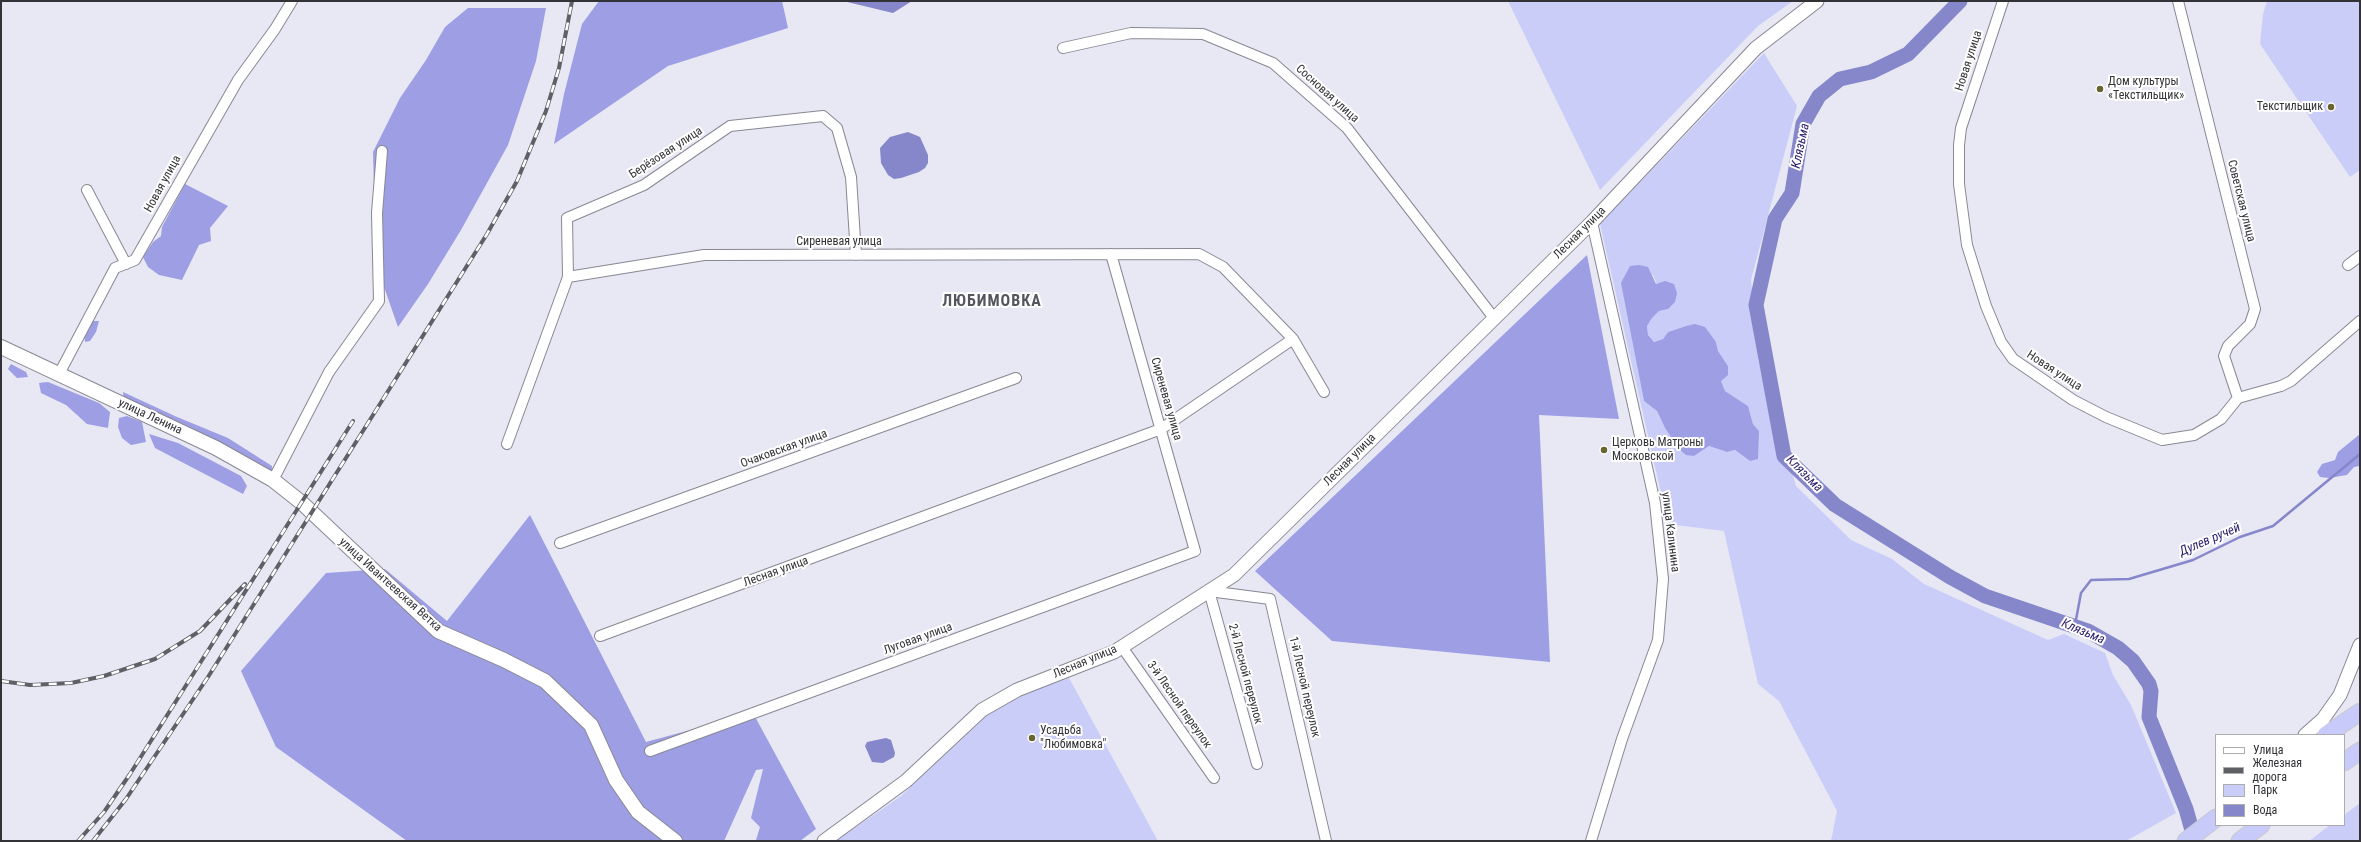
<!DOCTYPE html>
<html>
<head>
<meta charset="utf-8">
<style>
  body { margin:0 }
  #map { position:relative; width:2361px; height:842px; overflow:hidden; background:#e7e8f4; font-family:"Roboto Condensed",sans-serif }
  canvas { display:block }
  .frame { position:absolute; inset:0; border:2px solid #323237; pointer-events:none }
  .legend { position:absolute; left:2215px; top:734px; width:130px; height:92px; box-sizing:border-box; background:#fff; border:1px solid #adadaf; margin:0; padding:5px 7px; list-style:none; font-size:12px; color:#323237 }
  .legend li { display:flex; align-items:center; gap:8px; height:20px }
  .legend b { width:20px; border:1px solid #adadaf }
</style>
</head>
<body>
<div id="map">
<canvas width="2361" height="842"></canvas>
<div class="frame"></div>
<ul class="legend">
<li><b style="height:5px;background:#fff"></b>Улица</li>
<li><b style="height:5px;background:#5f5f66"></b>Железная дорога</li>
<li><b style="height:11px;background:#cacdf8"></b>Парк</li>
<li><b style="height:11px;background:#8686ca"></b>Вода</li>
</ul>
</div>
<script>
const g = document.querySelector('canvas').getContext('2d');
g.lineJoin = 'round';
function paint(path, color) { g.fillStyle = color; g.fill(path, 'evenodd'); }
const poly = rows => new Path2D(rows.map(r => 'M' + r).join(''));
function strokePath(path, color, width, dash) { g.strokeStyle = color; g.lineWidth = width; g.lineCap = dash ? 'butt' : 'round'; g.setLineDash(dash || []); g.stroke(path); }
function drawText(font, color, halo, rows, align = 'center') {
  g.font = font + ' "Roboto Condensed",sans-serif'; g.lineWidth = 4; g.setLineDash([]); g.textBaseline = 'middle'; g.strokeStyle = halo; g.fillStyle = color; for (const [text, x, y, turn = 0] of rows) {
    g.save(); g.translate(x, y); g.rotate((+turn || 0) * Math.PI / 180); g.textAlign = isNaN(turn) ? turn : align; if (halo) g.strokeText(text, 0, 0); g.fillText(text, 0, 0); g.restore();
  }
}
paint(poly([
  [1508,1,1793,1,1758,26,1600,190],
  [2267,1,2360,1,2360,170,2350,177,2260,44,2263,14],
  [1764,53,1797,106,1751,280,1759,363,1796,486,1851,540,1892,559,1924,584,2048,640,2064,634,2105,653,2113,675,2131,705,2176,813,2126,841,1831,841,1837,811,1779,701,1758,684,1724,531,1668,524,1600,224],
  [1653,275,1668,309,1659,311,1652,318,1647,326,1648,335,1654,342,1663,339,1668,332,1686,326,1716,342,1718,351,1728,366,1721,381,1725,391,1748,406,1753,424,1759,431,1750,461,1735,450,1727,452,1709,446,1694,456,1679,449,1665,428,1657,411,1644,401,1622,283,1627,276],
  [1069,678,1158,841,836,841,901,796,990,713,1018,696],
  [2360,803,2360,841,2309,841,2330,825,2344,825,2344,815]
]), '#cacdf8');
paint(poly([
  [599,1,782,1,788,28,668,66,554,144,564,94,582,24],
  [468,8,546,8,536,61,508,145,461,230,428,284,398,327,376,264,373,152,400,98,426,60,445,27],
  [185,184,228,206,210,228,211,241,199,245,182,280,159,275,148,267,143,257,153,242,161,236,162,227],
  [1587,255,1619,419,1539,415,1550,662,1332,641,1255,571],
  [1639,265,1648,267,1656,284,1665,281,1674,284,1677,293,1675,302,1668,309,1659,311,1652,318,1647,326,1648,335,1654,342,1663,339,1668,332,1686,326,1695,324,1705,327,1716,342,1718,351,1728,366,1728,375,1721,381,1725,391,1748,406,1753,424,1759,431,1758,459,1750,461,1735,450,1727,452,1709,446,1694,456,1686,455,1679,449,1665,428,1657,411,1644,401,1621,283,1630,266],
  [92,321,99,321,96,332,90,341,85,342,84,334],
  [11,364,26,372,28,377,17,378,8,369],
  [48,382,99,403,110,412,108,428,87,424,66,405,41,393,39,383],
  [123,392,177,417,228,438,272,466,272,473,124,403],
  [127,416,142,422,146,442,131,445,122,438,118,427,119,418],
  [149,434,178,443,241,476,247,486,243,494,155,448],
  [2360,434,2360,466,2354,467,2347,475,2329,478,2320,477,2317,472,2322,464,2335,460,2338,452],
  [530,515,646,742,753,713,816,829,800,841,753,841,756,840,760,827,751,818,763,769,756,770,724,841,407,841,276,747,241,671,326,573,385,569,447,621]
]), '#9d9ee4');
paint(poly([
  [843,1,912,1,893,13],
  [908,132,920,137,928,155,928,163,925,168,919,172,901,178,894,179,888,175,881,163,880,148,890,137],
  [886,738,891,740,895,753,894,757,883,763,872,762,865,746,867,742]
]), '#8686ca');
strokePath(poly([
  [2075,625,2081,593,2091,580,2129,579,2193,560,2240,537,2273,526,2360,454]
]), '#8686ca', 2.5);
strokePath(poly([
  [1960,1,1908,54,1871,72,1840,79,1819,96,1803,124,1792,193,1775,219,1756,305,1784,456,1835,505,1950,577,1985,596,2088,631,2118,648,2133,661,2149,684,2151,691,2149,717,2186,809,2195,841]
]), '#8686ca', 15);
const minor = poly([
  [2003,1,1961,128,1959,145,1959,184,1967,245,1986,306,2001,342,2013,359,2073,400,2106,417,2162,440,2194,435,2221,419,2238,398,2281,386,2291,381,2360,321],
  [2178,1,2255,309,2250,324,2228,346,2224,356,2238,398],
  [1063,48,1131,33,1203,34,1273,63,1347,128,1494,318],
  [87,190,126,264],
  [2348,265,2360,256],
  [568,277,704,255,1199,254,1223,267,1293,339,1324,392],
  [59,374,115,268,135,260,238,80,275,29,292,1],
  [507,444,568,277,567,218,644,185,730,126,823,116,837,128,851,177,856,255],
  [273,480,329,372,379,301,377,213,382,151],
  [560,543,1016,378],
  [600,636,1161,429,1293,339],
  [1122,647,1214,778],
  [650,751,1195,551,1111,254],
  [1257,764,1209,591,1270,599,1326,841],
  [1591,841,1622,739,1658,640,1663,579,1655,503,1592,222]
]);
const tertiary = poly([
  [2305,735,2323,719,2340,695,2360,645],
  [824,841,906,781,982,710,1017,690,1114,652,1234,575,1592,222,1756,48,1817,1]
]);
const secondary = poly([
  [1,347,216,448,273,480,302,503,438,631,504,660,545,681,591,725,616,780,638,812,675,841]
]);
const trunk = poly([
  [2326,735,2360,712],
  [2344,762,2360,751],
  [2186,841,2216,818],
  [2240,841,2261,825]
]);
strokePath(minor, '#888893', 12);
strokePath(tertiary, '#888893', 15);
strokePath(secondary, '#888893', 16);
strokePath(trunk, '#cacacb', 19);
strokePath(minor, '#fff', 10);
strokePath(tertiary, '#fff', 13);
strokePath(secondary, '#fff', 14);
strokePath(trunk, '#c8cafa', 17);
const rail = poly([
  [1,681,30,685,71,683,104,676,155,659,200,631,245,584],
  [78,841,104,812,130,774,353,421],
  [93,841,126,799,208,677,487,234,517,181,546,111,559,68,572,1]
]);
strokePath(rail, '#5f5f66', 4);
strokePath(rail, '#fff', 2.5, [8]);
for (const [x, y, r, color] of [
  [2100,89,4,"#696330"],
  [2331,107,4,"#696330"],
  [1604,450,4,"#696330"],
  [1032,738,4,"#696330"]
]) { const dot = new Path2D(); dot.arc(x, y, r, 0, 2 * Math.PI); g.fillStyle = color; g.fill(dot); strokePath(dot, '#fff', 1.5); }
drawText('12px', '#323237', '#fff', [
  ["Новая улица",1969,61,-72],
  ["Сосновая улица",1327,94,42],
  ["Берёзовая улица",666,153,-33],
  ["Новая улица",163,184,-61],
  ["Советская улица",2241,201,76],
  ["Лесная улица",1580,233,-45],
  ["Сиреневая улица",839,242],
  ["Новая улица",2054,371,33],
  ["Сиреневая улица",1166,399,74],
  ["улица Ленина",150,417,25],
  ["Очаковская улица",784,449,-20],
  ["Лесная улица",1350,460,-45],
  ["улица Калинина",1670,532,83],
  ["Лесная улица",776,572,-20],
  ["улица Ивантеевская Ветка",390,585,42],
  ["Луговая улица",918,639,-20],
  ["Лесная улица",1085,662,-23],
  ["2-й Лесной переулок",1245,674,75],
  ["1-й Лесной переулок",1304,687,77],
  ["3-й Лесной переулок",1179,705,55]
]);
drawText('12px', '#323237', '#fff', [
  ["Дом культуры",2108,82],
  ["«Текстильщик»",2108,96],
  ["Текстильщик",2323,107,"right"],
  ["Церковь Матроны",1612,443],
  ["Московской",1612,457],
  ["Усадьба",1040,731],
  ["\"Любимовка\"",1040,745]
], 'left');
drawText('italic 13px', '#2a1d6c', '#fff', [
  ["Клязьма",1801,146,-78],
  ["Клязьма",1804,474,45],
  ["Дулев ручей",2210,540,-23],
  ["Клязьма",2083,632,23]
]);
g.letterSpacing = '1px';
drawText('bold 16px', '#555660', '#fff', [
  ["ЛЮБИМОВКА",992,302]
]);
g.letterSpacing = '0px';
</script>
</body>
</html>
